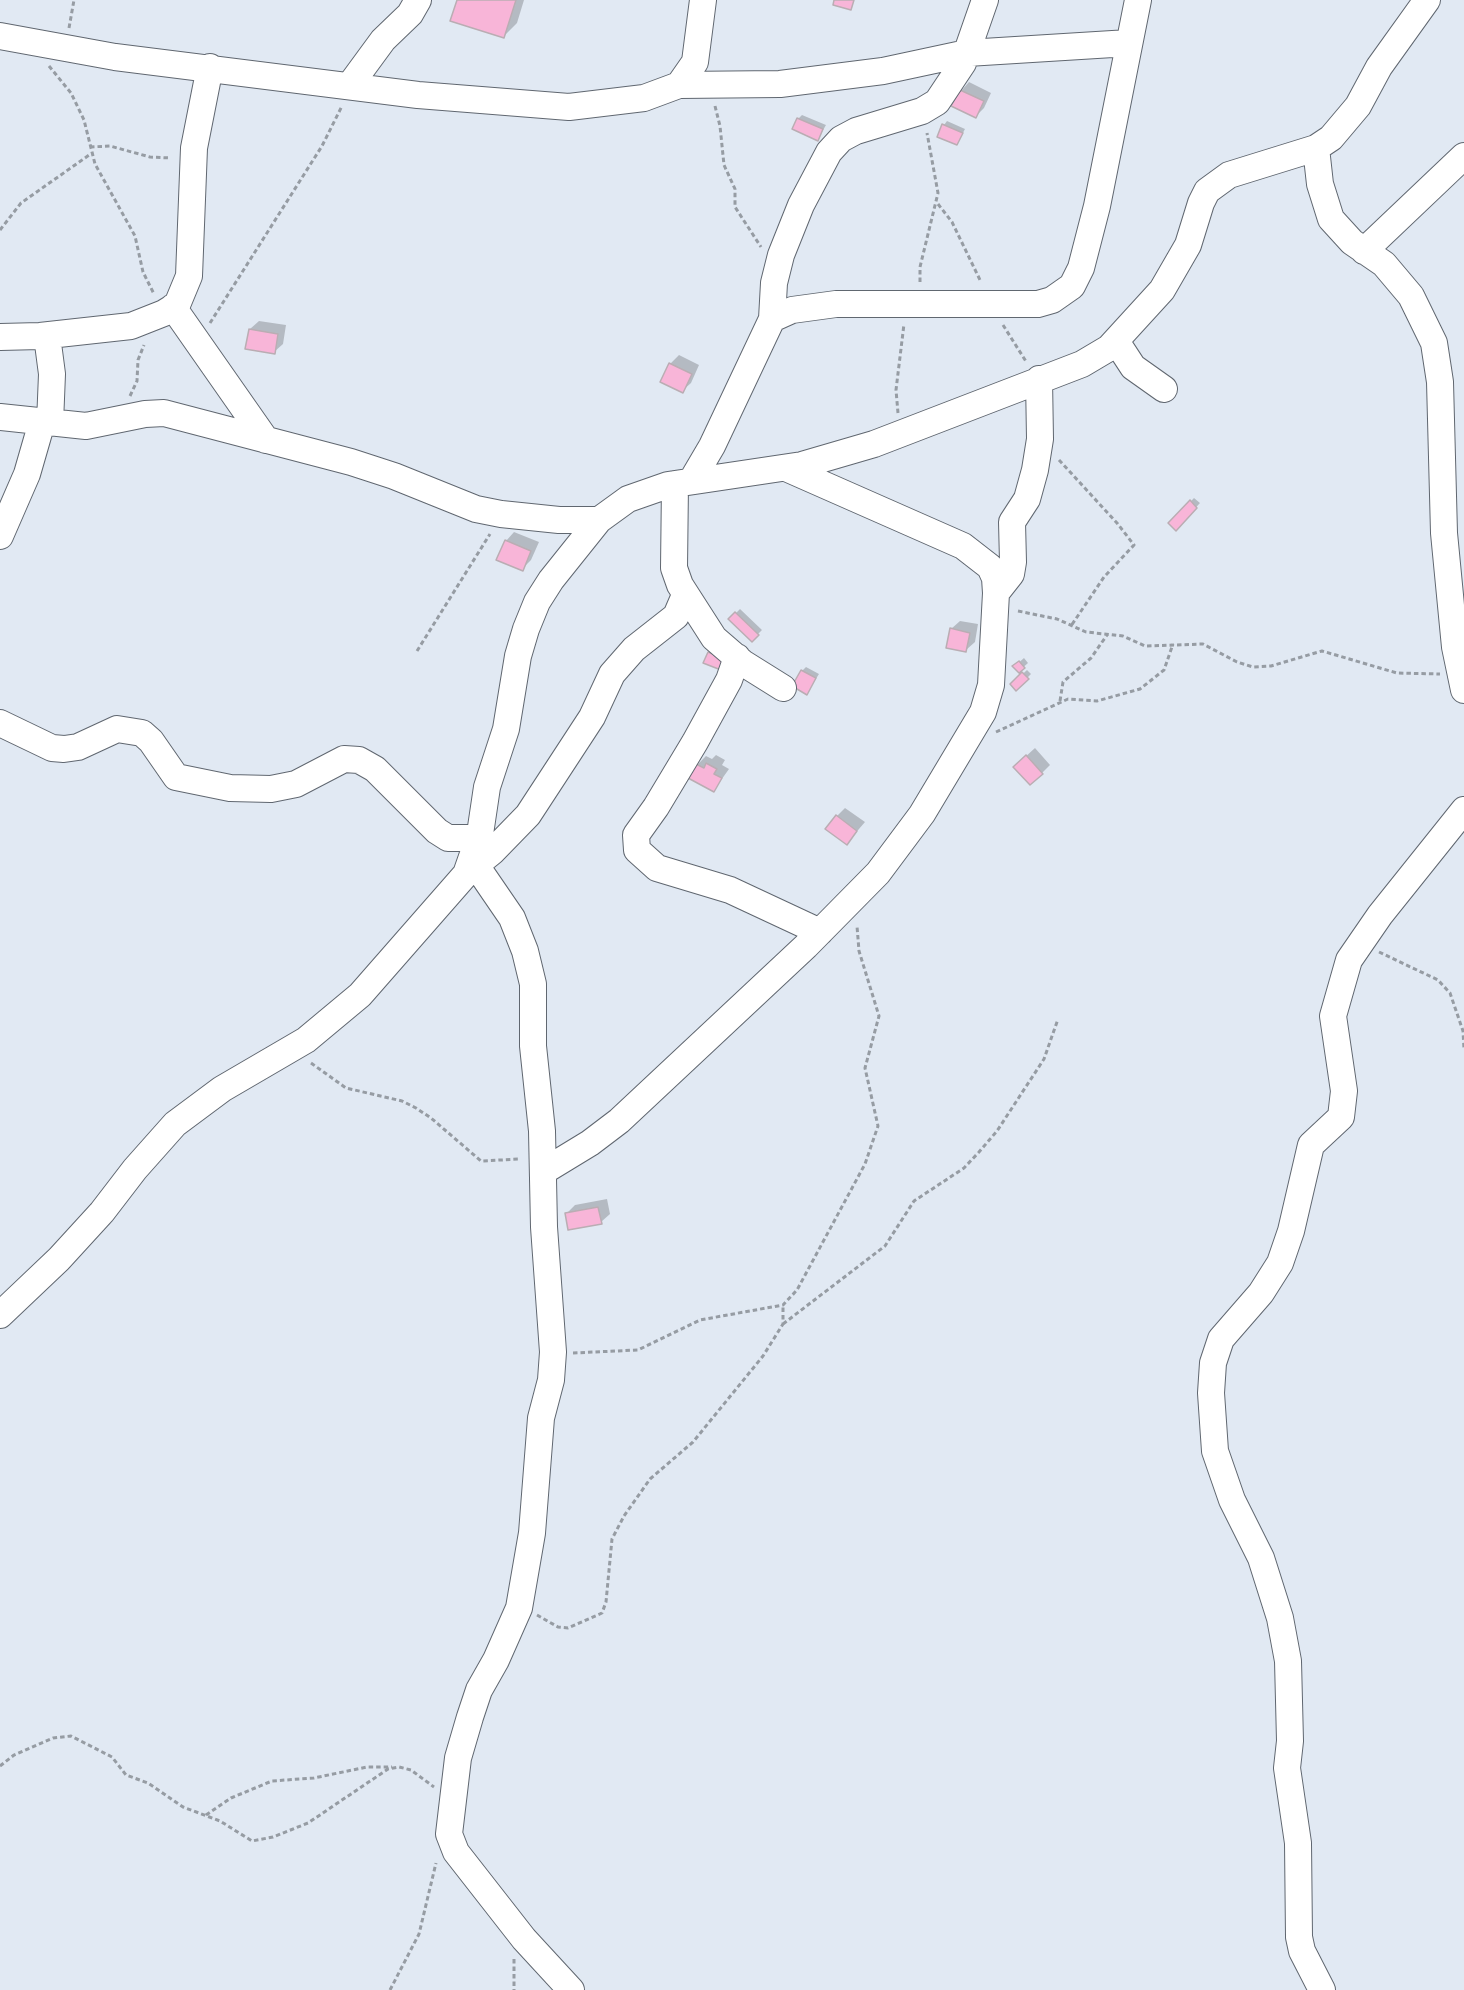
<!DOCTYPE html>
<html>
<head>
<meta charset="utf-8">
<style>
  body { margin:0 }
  canvas { display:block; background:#e1e9f3 }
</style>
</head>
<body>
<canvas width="1464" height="1990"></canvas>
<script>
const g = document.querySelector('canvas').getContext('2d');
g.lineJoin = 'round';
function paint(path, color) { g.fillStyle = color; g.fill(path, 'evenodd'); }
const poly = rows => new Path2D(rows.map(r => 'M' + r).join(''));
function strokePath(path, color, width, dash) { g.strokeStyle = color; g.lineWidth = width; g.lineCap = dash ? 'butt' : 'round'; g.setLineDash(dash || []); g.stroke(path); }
paint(poly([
  [458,0,524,0,517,23,504,36],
  [969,82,991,93,984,108,975,117,961,91],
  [802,115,826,125,818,139,798,119],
  [947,121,965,129,957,144,944,125],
  [259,321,286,325,283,344,274,352,250,329],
  [679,355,699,365,691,383,682,391,670,364],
  [1194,498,1200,503,1176,529,1170,523],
  [514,532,539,542,531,560,522,569,506,541],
  [740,609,762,630,752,640,730,619],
  [960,621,978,624,975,642,966,650,951,629],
  [1024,658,1028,663,1019,671,1015,666],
  [806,667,819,674,807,693,802,671],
  [1027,670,1031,674,1016,689,1012,684],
  [1035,748,1050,765,1042,773,1024,758],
  [716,755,725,760,722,765,729,769,714,790,697,765,706,756,712,759],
  [845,808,865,822,847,843,837,816],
  [607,1199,610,1214,601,1222,566,1214,575,1205]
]), '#0003');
const building = poly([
  [457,0,516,0,504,38,450,21,457,0],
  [834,0,854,0,851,10,833,5,834,0],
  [960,90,984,101,976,118,951,106,960,90],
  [797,118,823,129,818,141,792,129,797,118],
  [942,124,963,133,957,145,937,137,942,124],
  [249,329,278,334,275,354,245,349,249,329],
  [669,363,692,374,683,393,660,382,669,363],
  [1190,500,1197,508,1176,531,1168,523,1190,500],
  [505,540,531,551,523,571,496,560,505,540],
  [735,612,759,635,752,642,728,619,735,612],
  [950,628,970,633,966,652,946,648,950,628],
  [708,652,725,659,721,670,703,663,708,652],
  [1019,661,1025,668,1019,673,1012,666,1019,661],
  [801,670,816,678,807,695,792,686,801,670],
  [1022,672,1029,679,1016,691,1010,684,1022,672],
  [1026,755,1043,774,1030,785,1013,767,1026,755],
  [706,763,717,769,714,774,722,778,714,792,688,778,696,764,704,768,706,763],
  [836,815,857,831,847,845,825,829,836,815],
  [598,1207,602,1224,568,1230,565,1213,598,1207]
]);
paint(building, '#f8b5d8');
strokePath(building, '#baadb3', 1.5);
const minor = poly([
  [0,36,115,57,418,95,569,107,644,98,679,85,695,62,703,0],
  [350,85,383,40,410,14,418,0],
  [679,85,780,84,883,71,967,53,1129,43],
  [1316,148,1320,184,1331,219,1352,242,1384,264,1411,296,1434,343,1440,382,1444,533,1455,647,1464,690],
  [1364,251,1464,156],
  [173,307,266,440],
  [772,319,774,283,781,255,801,205,829,152,841,139,856,131,922,111,937,102,963,63,985,0],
  [47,336,52,374,50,423],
  [0,337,40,336,131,326,164,313,177,305,189,276,194,148,210,67],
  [1116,341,1133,367,1164,389],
  [0,417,86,426,145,414,164,413,351,462,394,476,476,509,501,514,559,520,599,520],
  [692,480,712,446,772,319,792,310,836,304,1038,304,1052,300,1072,286,1081,268,1097,206,1138,0],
  [675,484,674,568,680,585,714,638,743,663,783,688],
  [0,536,27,474,42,422],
  [996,593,1011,574,1013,562,1012,522,1027,499,1035,470,1040,439,1039,379],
  [737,657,729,680,695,742,656,807,636,835,637,850,657,868,730,890,820,932],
  [0,723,52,748,64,749,78,747,117,729,142,733,151,741,176,777,230,788,271,789,296,784,344,759,359,760,375,769,437,831,448,838,478,838],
  [473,861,512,918,525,951,533,984,533,1046,542,1131,544,1227,553,1352,551,1380,541,1418,532,1533,519,1608,496,1660,479,1690,470,1717,458,1758,449,1834,456,1852,524,1939,571,1990],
  [476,865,492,852,528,815,592,717,612,674,634,649,676,616,685,595],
  [544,1171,590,1143,619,1121,806,946,878,873,922,814,983,712,991,685,996,593,995,578,990,567,963,546,786,468],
  [0,1315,59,1259,102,1212,135,1169,175,1124,222,1089,306,1040,360,995,466,874,480,834,487,787,506,729,518,656,526,629,537,602,551,580,599,520,628,499,668,485,802,465,874,444,1082,364,1109,348,1162,290,1188,245,1201,203,1207,191,1229,175,1316,148,1331,138,1358,106,1379,67,1427,0],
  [1322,1990,1302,1951,1299,1937,1298,1843,1287,1768,1290,1741,1288,1661,1280,1618,1261,1558,1232,1500,1215,1451,1211,1393,1213,1363,1221,1339,1261,1293,1280,1263,1291,1231,1311,1145,1341,1117,1344,1091,1333,1016,1349,960,1380,915,1464,810]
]);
strokePath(minor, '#606770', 28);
strokePath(poly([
  [69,28,74,0],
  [49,66,71,93,84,120,95,164,135,236,143,272,154,294],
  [715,106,720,126,724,165,735,189,735,207,761,247],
  [90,147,110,146,150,157,171,158],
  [938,204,952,222,981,282],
  [0,230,21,203,92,153],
  [920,282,920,267,938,193,927,133],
  [210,323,322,146,342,106],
  [1003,325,1027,363],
  [130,396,137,381,138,360,144,345],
  [898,413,896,390,904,324],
  [1059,460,1117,523,1134,545,1104,577,1071,626],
  [1018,611,1057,619,1086,632,1123,636,1145,646,1203,644,1237,662,1253,667,1271,666,1322,651,1397,673,1440,674],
  [417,651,490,534],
  [1060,701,1063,682,1091,658,1107,635],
  [996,732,1068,699,1097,701,1140,689,1164,670,1173,644],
  [1379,952,1438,980,1450,993,1463,1031,1464,1049],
  [311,1063,346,1088,402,1101,416,1108,431,1118,481,1161,520,1159],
  [783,1324,885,1246,914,1201,964,1168,979,1152,997,1131,1044,1059,1058,1019],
  [573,1353,638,1350,700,1320,783,1305,797,1290,865,1164,878,1126,865,1068,879,1016,859,951,857,926],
  [537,1615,558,1627,568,1628,602,1613,606,1602,612,1539,624,1516,650,1479,693,1442,763,1356,783,1324,783,1305],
  [0,1766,14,1755,53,1738,71,1736,112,1757,126,1775,148,1783,183,1807,220,1821,252,1841,273,1837,308,1823,388,1769,399,1767,411,1770,434,1787],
  [206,1815,231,1798,272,1781,314,1778,367,1767,392,1767],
  [514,1959,514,1990],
  [390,1990,419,1934,436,1863]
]), '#969ca3', 3, [4.5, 3]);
strokePath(minor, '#fff', 26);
</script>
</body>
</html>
